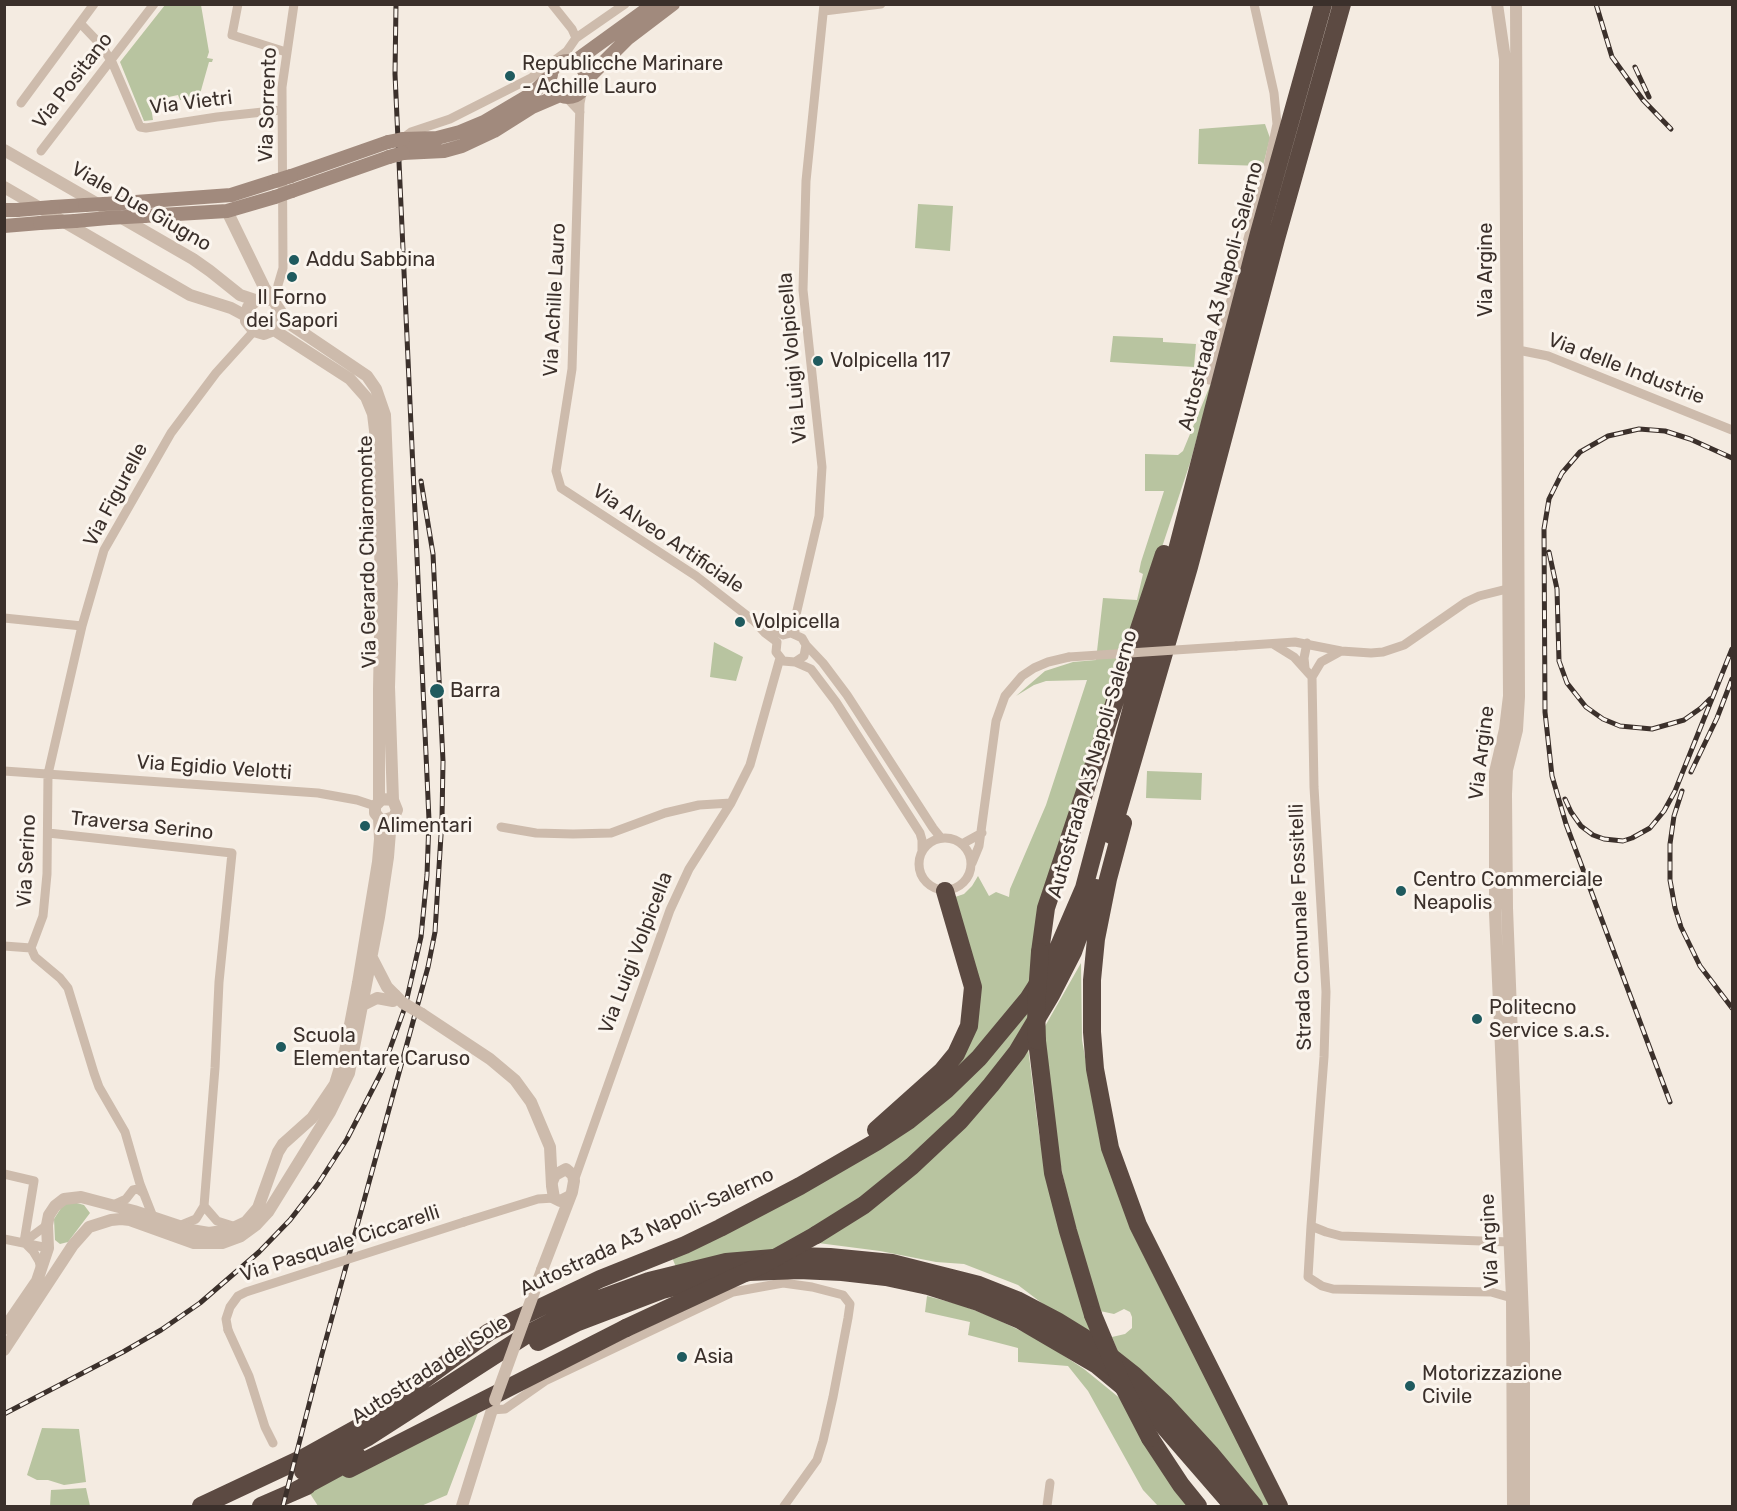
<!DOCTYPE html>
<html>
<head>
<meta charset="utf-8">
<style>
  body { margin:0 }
  #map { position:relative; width:1737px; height:1511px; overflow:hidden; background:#f4ebe1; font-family:Rubik,sans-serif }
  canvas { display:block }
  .frame { position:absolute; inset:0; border:6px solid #3b302b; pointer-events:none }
</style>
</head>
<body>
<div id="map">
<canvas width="1737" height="1511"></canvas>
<div class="frame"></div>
</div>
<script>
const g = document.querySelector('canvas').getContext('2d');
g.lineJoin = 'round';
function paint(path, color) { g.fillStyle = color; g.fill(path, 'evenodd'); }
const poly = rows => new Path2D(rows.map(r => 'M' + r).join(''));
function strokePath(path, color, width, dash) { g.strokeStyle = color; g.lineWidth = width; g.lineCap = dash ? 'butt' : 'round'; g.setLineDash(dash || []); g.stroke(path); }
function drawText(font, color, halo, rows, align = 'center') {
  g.font = font + ' Rubik,sans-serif'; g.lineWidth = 6; g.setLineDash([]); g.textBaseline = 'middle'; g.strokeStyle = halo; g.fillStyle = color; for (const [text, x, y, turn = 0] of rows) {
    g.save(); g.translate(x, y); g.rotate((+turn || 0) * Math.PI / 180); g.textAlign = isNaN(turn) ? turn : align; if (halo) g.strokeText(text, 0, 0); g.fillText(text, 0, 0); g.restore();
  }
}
paint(poly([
  [165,5,201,5,209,52,207,58,213,59,212,62,209,62,200,94,196,97,180,100,178,95,150,101,153,120,144,121,120,62],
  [1265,124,1270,138,1263,166,1198,164,1199,129],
  [918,204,953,206,950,251,915,248],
  [1113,336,1163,338,1163,342,1196,344,1194,367,1110,362],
  [1214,376,1190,463,1163,544,1071,818,1029,988,983,1045,941,1084,975,1029,955,897,964,894,972,886,978,876,989,896,996,892,1009,897,1010,889,1046,805,1087,680,1046,681,1034,685,1016,696,1045,671,1073,662,1096,660,1103,598,1137,600,1143,574,1139,572,1141,562,1164,491,1145,491,1145,454,1178,455,1183,451],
  [714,642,743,657,736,681,710,677],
  [1147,771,1202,773,1201,800,1146,798],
  [1081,963,1082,1040,1100,1141,1273,1506,1263,1506,1118,1352,1112,1337,1125,1334,1132,1328,1132,1317,1130,1312,1124,1309,1114,1314,1100,1311,1073,1222,1055,1139,1044,1028],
  [1030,1007,1031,1018,1011,1050,940,1134,851,1207,773,1252,676,1267,671,1255,859,1158],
  [1028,1048,1039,1134,1051,1194,1095,1335,1047,1307,1018,1285,964,1264,936,1262,880,1251,818,1243],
  [73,1202,84,1205,90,1213,68,1242,60,1244,55,1240,54,1219,63,1205],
  [927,1296,961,1305,992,1317,1040,1340,1084,1369,1127,1404,1194,1506,1158,1506,1143,1490,1088,1391,1068,1366,1018,1362,1018,1348,968,1335,970,1322,925,1312],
  [481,1405,447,1495,421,1506,318,1506,309,1492],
  [42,1428,79,1429,86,1482,64,1485,48,1480,37,1480,27,1475],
  [86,1488,90,1506,50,1506,51,1490]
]), '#b8c4a0');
strokePath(poly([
  [238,4,232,35,286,52],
  [552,4,572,29,576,38],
  [824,11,881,4],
  [80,23,101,45,112,62,140,127,146,128,217,117,281,110],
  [583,89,580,103,572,369,556,471,561,488,696,576,754,621,765,633,777,642],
  [565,96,580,112],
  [21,103,94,4],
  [403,138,411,132,450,119,531,78,567,51,576,38,625,4],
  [41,151,154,4],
  [276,303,278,285,283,268,282,87,294,4],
  [1513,349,1548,356,1732,430],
  [1209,380,1268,166,1277,124,1274,93,1254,4],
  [4,618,82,626],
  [756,622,770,627,783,635],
  [795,633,795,619,819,516,822,467,803,290,806,181,824,4],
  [777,642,776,652,783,661,795,662,804,656,806,645,802,638,791,633,783,635],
  [1273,644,1294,657,1312,677,1314,787,1326,992,1324,1057,1311,1226,1326,1232,1341,1236,1510,1242],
  [806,645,823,663,847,695,933,828,941,838],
  [1236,646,1295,642,1341,651,1371,653,1383,652,1404,645,1466,602,1479,596,1507,589],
  [795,662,811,669,836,702,920,833,922,840,922,852],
  [1305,668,1304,658,1307,643],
  [1312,677,1321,662,1341,651],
  [4,771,318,793,357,800,375,806],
  [501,827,536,833,573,834,611,833,665,813,699,805,731,803],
  [48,833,232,853,219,982,215,1068,204,1206,217,1221,236,1227],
  '919 864a26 26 0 1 1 52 0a26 26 0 1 1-52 0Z',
  [962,844,982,833],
  [972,863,979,846,996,721,1005,696,1022,676,1034,668,1048,662,1069,657],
  [4,946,31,948],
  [31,948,43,916,47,874,48,774,82,626,104,550,171,433,216,373,254,331],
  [31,948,35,957,60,978,68,988,94,1073,99,1087,125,1132,140,1184,153,1217],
  [4,1174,34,1181,24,1242],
  [574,1181,670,910,689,869,731,803,750,765,780,658],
  [113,1205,126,1199,133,1190,138,1189,143,1193],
  [464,1222,538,1199,554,1198],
  [179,1226,196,1219,204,1206],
  [1311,1226,1308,1277,1322,1286,1333,1289,1491,1292,1512,1298],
  [4,1239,48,1248],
  [24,1242,33,1251,39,1261,41,1269],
  [24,1242,47,1225],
  [228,1330,249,1376,265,1427,273,1443],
  [492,1410,505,1409,545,1381,733,1292,783,1283,812,1287,843,1295,850,1304,848,1318,833,1397,823,1441,817,1460,784,1506],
  [1047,1506,1050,1483]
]), '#cdbbac', 9);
strokePath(poly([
  [1497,4,1505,59,1505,86,1509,696,1505,729,1495,772,1495,913,1512,1298,1513,1506],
  [1516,4,1519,697,1517,730,1507,770,1506,794,1507,908,1524,1343,1524,1506],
  [4,150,193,259,210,271,240,295,255,300],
  [4,187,190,295,231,308,246,316],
  [227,211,264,287,281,312,280,323,274,330,264,334,254,331,246,321,248,307,259,299,272,300],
  [281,318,367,376,376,389,385,415,392,584,389,687,393,800,397,810,394,817,384,820],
  [274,330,350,379,366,397,373,414,377,447,381,583,379,689,379,800],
  [371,956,387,987,395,995],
  [363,1005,377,998,393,1001],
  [422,1014,490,1059,515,1080,531,1102,550,1147,552,1186,554,1198,560,1201,570,1196],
  [542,1270,572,1192,574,1181,573,1175,566,1169,555,1175,552,1182],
  [4,1329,37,1281,48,1248,47,1225,49,1215,55,1206,64,1199,81,1197,134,1211,191,1230,209,1233,229,1230,246,1222,258,1208,278,1152,283,1144,312,1118,335,1084,345,1051,358,983,378,862,380,839,379,818,375,813,375,806,382,799,393,800],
  [4,1350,73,1245,89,1227,111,1220,121,1219,130,1220,194,1243,222,1243,241,1236,256,1225,268,1212,330,1112,349,1073,379,917,388,857,391,819],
  [462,1506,495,1400]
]), '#cdbbac', 12);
strokePath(poly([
  '550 79a18 18 0 1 1 36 0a18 18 0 1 1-36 0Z',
  [574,62,654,4],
  [586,80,627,39,673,4],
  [403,139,437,138,460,132,484,122,533,93,551,75],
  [403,153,444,151,462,146,494,131,532,107,560,95],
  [291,176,388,142],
  [292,191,389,157],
  [122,203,231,195,275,181],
  [53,207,85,205],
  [4,210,17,210],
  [144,216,227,211,275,197],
  [75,221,108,218],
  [4,226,40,223]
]), '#a18a7d', 14);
strokePath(poly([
  [1123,823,1108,879,1096,939,1092,980,1092,1032,1095,1069,1110,1148,1138,1225,1279,1506],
  [1111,835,1189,567,1276,239,1342,4],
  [1040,952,1046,908,1164,554],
  [1037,1041,1053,1173,1068,1231,1093,1315],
  [876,1130,942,1071,956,1054,969,1026,973,987,945,891],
  [816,1235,864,1205,912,1166,960,1121,991,1085,1017,1052,1051,995,1073,952,1096,888],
  [538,1342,578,1322,662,1290,706,1279,749,1272,799,1270,842,1272,886,1277,928,1286,978,1302,1020,1320,1097,1365,1132,1394,1162,1424,1233,1506],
  [1150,1438,1181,1485,1198,1506],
  [349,1469,626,1328],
  [303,1471,368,1437,531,1332,594,1301,649,1281,726,1262,797,1256,830,1257,892,1263,979,1285,1017,1300,1057,1321,1096,1345,1134,1375,1165,1404,1210,1453,1254,1506],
  [297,1490,358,1457],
  [201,1506,303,1458,359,1427,489,1332,600,1279,685,1245,720,1228,800,1186,876,1142,908,1121,946,1090,979,1058,1028,999,1053,960,1084,888,1132,707,1177,550,1259,233,1323,4],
  [261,1506,307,1486]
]), '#5c4a42', 18);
const rail = poly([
  [1596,4,1612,57,1643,100,1671,129],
  [1635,67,1649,97],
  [1549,552,1557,589,1559,661,1567,683,1586,707,1603,719,1620,726,1652,729,1684,720,1701,708,1710,699],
  [1691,772,1717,718,1732,679],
  [1682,791,1674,816,1670,844,1670,880,1675,908,1681,927,1700,966,1732,1008],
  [1565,799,1571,812,1581,826,1593,835,1604,839,1623,841,1632,838,1650,828,1664,811,1675,791,1732,649],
  [1670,1102,1566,824,1552,776,1545,712,1544,529,1549,499,1562,473,1580,452,1608,436,1639,429,1665,431,1690,439,1732,458],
  [4,1414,123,1352,161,1330,200,1303,259,1252,290,1220,318,1184,347,1139,382,1071,405,1007,421,937,427,875,429,820,395,74,396,4],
  [283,1506,322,1354,428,967,435,932,442,819,443,761,433,554,421,481]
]);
strokePath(rail, '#3b302b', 5);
strokePath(rail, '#fbf5ee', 3, [9]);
strokePath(poly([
  [1069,657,1236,646],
  [228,1330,226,1319,230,1307,238,1296,246,1292,464,1222]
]), '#cdbbac', 9);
strokePath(poly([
  [395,995,403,1003,422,1014],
  [495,1400,542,1270]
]), '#cdbbac', 12);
strokePath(poly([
  [388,142,403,139],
  [389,157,403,153],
  [275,181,291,176],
  [275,197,292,191],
  [85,205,122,203],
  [17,210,53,207],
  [108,218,144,216],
  [40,223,75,221]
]), '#a18a7d', 14);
strokePath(poly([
  [1037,1041,1036,1007,1040,952],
  [1093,1315,1122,1384,1150,1438],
  [626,1328,764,1264,816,1235]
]), '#5c4a42', 18);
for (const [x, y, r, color] of [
  [510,76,6,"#1f5a5e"],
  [294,260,6,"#1f5a5e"],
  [292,277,6,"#1f5a5e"],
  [818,361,6,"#1f5a5e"],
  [740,622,6,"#1f5a5e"],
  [437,691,8,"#1f5a5e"],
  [365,826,6,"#1f5a5e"],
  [1401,891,6,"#1f5a5e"],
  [1477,1019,6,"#1f5a5e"],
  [281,1047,6,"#1f5a5e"],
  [682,1357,6,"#1f5a5e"],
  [1410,1386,6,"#1f5a5e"]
]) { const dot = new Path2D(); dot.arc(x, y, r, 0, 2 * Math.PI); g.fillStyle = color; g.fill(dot); strokePath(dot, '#fbf5ee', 2); }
drawText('20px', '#3b302b', '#fbf5ee', [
  ["Republicche Marinare",522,64],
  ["- Achille Lauro",522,87],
  ["Addu Sabbina",306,260],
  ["Il Forno",292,298,"center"],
  ["dei Sapori",292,321,"center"],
  ["Volpicella 117",830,361],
  ["Volpicella",752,622],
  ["Barra",450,691],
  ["Alimentari",377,826],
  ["Centro Commerciale",1413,880],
  ["Neapolis",1413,903],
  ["Politecno",1489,1008],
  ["Service s.a.s.",1489,1031],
  ["Scuola",293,1036],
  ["Elementare Caruso",293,1059],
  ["Asia",694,1357],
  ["Motorizzazione",1422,1374],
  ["Civile",1422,1397]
], 'left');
drawText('20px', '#3b302b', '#fbf5ee', [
  ["Via Positano",73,81,-52],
  ["Via Vietri",191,103,-7],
  ["Via Sorrento",268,105,-88],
  ["Viale Due Giugno",141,207,30],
  ["Via Argine",1486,270,-90],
  ["Autostrada A3 Napoli-Salerno",1221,296,-75],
  ["Via Achille Lauro",555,300,-87],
  ["Via Luigi Volpicella",793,358,-95],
  ["Via delle Industrie",1626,369,21],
  ["Via Figurelle",116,495,-62],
  ["Via Alveo Artificiale",668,539,34],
  ["Via Gerardo Chiaromonte",368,552,-91],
  ["Via Argine",1482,753,-83],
  ["Autostrada A3 Napoli-Salerno",1093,764,-74],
  ["Via Egidio Velotti",214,768,4],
  ["Traversa Serino",142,826,6],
  ["Via Serino",27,861,-87],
  ["Strada Comunale Fossitelli",1301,927,-92],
  ["Via Luigi Volpicella",636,953,-69],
  ["Autostrada A3 Napoli-Salerno",647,1232,-25],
  ["Via Argine",1490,1241,-93],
  ["Via Pasquale Ciccarelli",340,1244,-18],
  ["Autostrada del Sole",430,1370,-33]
]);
</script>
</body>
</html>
